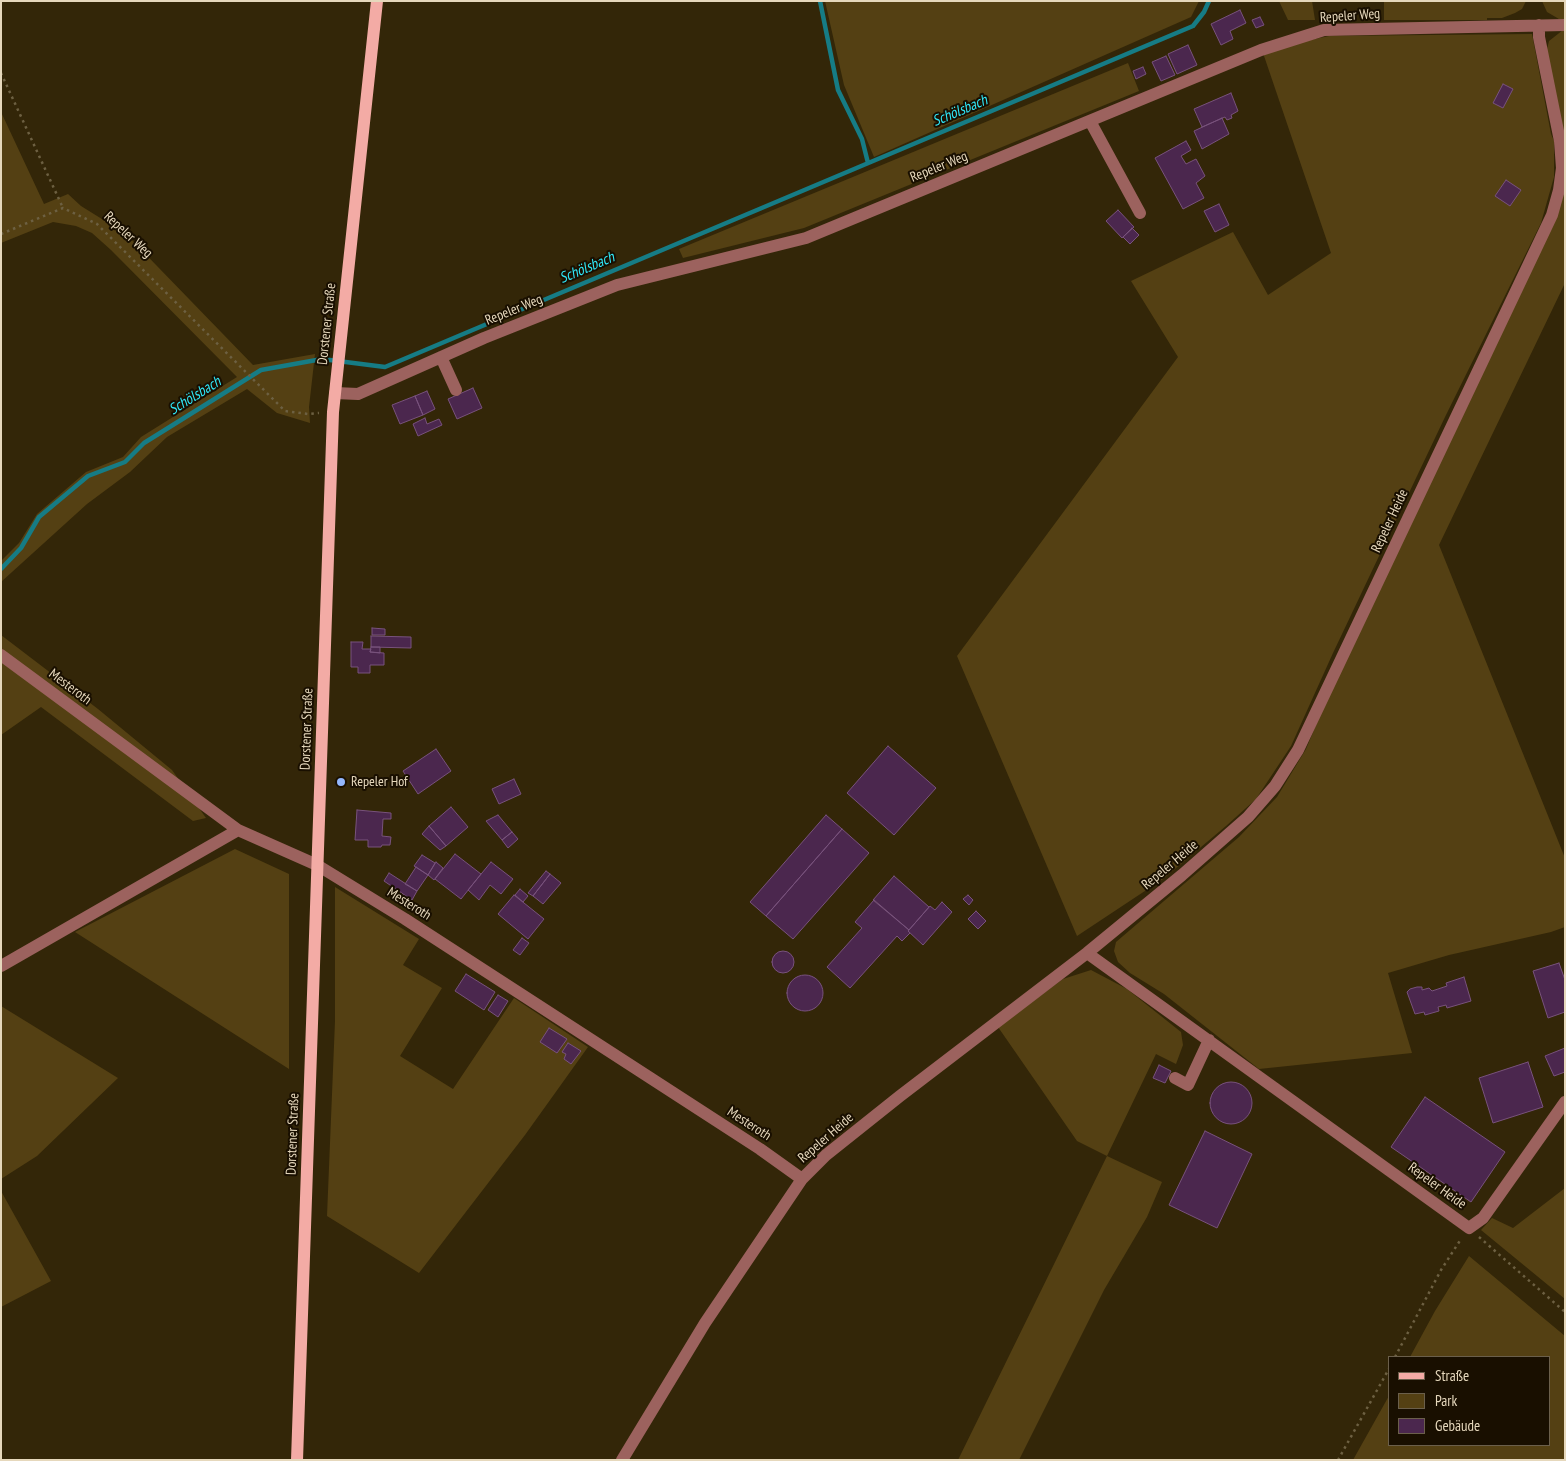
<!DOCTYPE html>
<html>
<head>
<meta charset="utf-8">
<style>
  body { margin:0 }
  #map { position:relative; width:1566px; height:1461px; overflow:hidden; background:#332608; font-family:"PT Sans Narrow",sans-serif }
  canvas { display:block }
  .frame { position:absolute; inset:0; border:2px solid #e6d8bc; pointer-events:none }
  .legend { position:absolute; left:1388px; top:1356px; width:162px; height:90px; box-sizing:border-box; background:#190f00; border:1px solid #6b5f4b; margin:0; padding:6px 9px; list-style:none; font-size:15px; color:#e6d8bc }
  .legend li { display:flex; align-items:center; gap:10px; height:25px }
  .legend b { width:25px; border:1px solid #6b5f4b }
</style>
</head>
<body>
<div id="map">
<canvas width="1566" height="1461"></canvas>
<div class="frame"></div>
<ul class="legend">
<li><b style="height:6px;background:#f3aba5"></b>Straße</li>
<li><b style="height:14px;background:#544013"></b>Park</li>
<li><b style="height:14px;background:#4b274e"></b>Gebäude</li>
</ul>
</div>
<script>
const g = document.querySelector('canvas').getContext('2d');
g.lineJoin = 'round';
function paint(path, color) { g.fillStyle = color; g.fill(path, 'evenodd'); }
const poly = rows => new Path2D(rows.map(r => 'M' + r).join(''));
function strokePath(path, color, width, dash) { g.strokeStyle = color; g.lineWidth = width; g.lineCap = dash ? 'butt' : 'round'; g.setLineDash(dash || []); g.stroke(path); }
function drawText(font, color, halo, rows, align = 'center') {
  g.font = font + ' "PT Sans Narrow",sans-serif'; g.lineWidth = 4; g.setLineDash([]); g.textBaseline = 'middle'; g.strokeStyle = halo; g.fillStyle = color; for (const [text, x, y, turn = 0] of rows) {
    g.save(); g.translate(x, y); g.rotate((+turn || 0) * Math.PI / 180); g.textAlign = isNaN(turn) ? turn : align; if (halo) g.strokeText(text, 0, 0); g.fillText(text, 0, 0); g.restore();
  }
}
paint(poly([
  [825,1,1199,1,1191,17,874,157,844,85],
  [1279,1,1312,1,1315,20,1288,20],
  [1384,1,1526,1,1522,9,1515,13,1502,18,1487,18,1487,20,1384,20],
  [1542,1,1565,1,1565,19,1559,19,1547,12],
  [1563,30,1565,30,1565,150,1546,53,1549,41],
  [1532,34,1551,134,1554,141,1554,177,1541,223,1445,417,1333,653,1291,746,1256,799,1226,826,1163,879,1077,936,957,656,1178,357,1131,281,1233,232,1268,295,1331,253,1262,50,1329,36],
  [1128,63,1139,91,804,228,683,258,679,249],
  [1,112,44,204,68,194,81,206,126,234,253,365,315,354,309,407,310,423,277,413,247,389,167,437,130,472,87,504,1,582,1,561,19,543,37,514,86,472,123,457,141,437,237,377,111,250,92,233,76,226,53,222,1,243],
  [1565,183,1565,283,1439,545,1565,858,1565,927,1551,932,1449,955,1388,973,1412,1053,1259,1069,1164,994,1130,973,1118,962,1114,951,1116,942,1239,837,1277,797,1306,749,1327,699],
  [1,635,98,709,172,770,206,818,193,821,41,707,1,735],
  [235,849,289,874,289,1069,75,932],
  [335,887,419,939,403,965,442,988,400,1056,453,1089,514,998,588,1047,525,1135,419,1273,327,1216,335,1021],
  [1091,970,1127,989,1181,1032,1183,1045,1176,1064,1156,1054,1107,1156,1162,1182,1147,1217,1104,1290,1019,1460,958,1460,1107,1156,1077,1141,998,1027,1063,979],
  [1,1006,118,1078,37,1156,1,1179],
  [1565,1188,1565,1299,1481,1230,1492,1218,1513,1228],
  [1,1191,51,1281,1,1307],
  [1469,1256,1565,1336,1565,1460,1353,1460,1390,1394,1390,1445,1550,1445,1550,1357,1410,1357,1435,1311]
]), '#544013');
strokePath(poly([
  [820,1,838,90,862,139,868,163],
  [1,569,21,548,39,517,88,476,125,462,144,443,261,370,322,359,385,367,1193,26,1204,12,1209,1]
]), '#167c85', 4.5);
const building = poly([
  [1240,10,1246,23,1230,31,1233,39,1221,45,1211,24,1240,10],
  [1260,17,1264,25,1256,28,1252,20,1260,17],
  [1188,45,1197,65,1177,74,1168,54,1188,45],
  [1166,56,1175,75,1161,81,1152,62,1166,56],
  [1143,67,1146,74,1136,79,1133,71,1143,67],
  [1503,84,1513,89,1503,108,1493,103,1503,84],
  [1231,93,1238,111,1231,115,1232,118,1227,120,1225,117,1202,127,1194,109,1231,93],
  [1222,118,1229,134,1202,149,1194,131,1222,118],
  [1186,141,1191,150,1181,156,1186,164,1196,159,1205,176,1196,183,1204,198,1183,209,1155,158,1186,141],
  [1506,180,1521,190,1510,206,1495,196,1506,180],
  [1219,204,1229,225,1215,232,1204,211,1219,204],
  [1118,210,1134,227,1122,238,1106,221,1118,210],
  [1132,228,1139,235,1130,244,1123,237,1132,228],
  [473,388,482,408,457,419,448,399,473,388],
  [427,391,435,409,423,415,415,396,427,391],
  [415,396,423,415,400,424,392,405,415,396],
  [425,418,427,424,439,419,442,425,418,436,413,424,425,418],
  [372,628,385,629,385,635,372,635,372,628],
  [371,636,411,637,411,648,371,647,371,636],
  [351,642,363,642,362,649,371,649,370,652,384,653,384,665,370,665,370,673,358,673,358,667,351,667,351,642],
  [371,647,380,647,380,653,370,652,371,647],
  [888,746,936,788,894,835,847,793,888,746],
  [436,749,451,771,418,794,403,771,436,749],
  [514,779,521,794,499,804,492,789,514,779],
  [451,807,468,827,446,846,429,826,451,807],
  [357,810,391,813,391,819,383,819,382,836,391,837,390,845,382,845,381,847,368,847,368,840,355,840,357,810],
  [498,815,512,832,502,840,486,821,498,815],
  [826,815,842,829,766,916,750,902,826,815],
  [429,826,446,846,440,850,422,834,429,826],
  [842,829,869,853,793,939,766,916,842,829],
  [512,832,518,839,508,848,502,840,512,832],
  [455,854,481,874,461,899,435,879,455,854],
  [422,855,435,863,428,875,414,866,422,855],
  [436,862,443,868,434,880,428,875,436,862],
  [491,862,513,879,501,894,490,885,479,900,468,890,491,862],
  [416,867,428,875,417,891,405,884,416,867],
  [546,871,550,874,533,896,528,893,546,871],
  [389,873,417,891,412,900,384,881,389,873],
  [550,874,561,883,543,904,533,896,550,874],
  [894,876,929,907,909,930,873,900,894,876],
  [520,889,528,896,523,902,515,895,520,889],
  [514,895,544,919,528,939,498,914,514,895],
  [968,895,973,900,969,905,963,899,968,895],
  [874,900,909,930,908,931,910,933,902,941,897,936,850,988,827,967,862,928,855,922,874,900],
  [942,902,952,912,923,945,908,931,930,906,935,910,942,902],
  [976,911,986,921,978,929,968,919,976,911],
  [522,938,529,943,520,955,513,950,522,938],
  '772 962a11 11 0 1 1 22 0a11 11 0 1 1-22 0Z',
  [1559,963,1565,980,1565,1012,1548,1018,1533,971,1559,963],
  [466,974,495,992,484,1010,455,991,466,974],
  '787 993a18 18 0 1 1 36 0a18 18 0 1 1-36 0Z',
  [1464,977,1471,1001,1447,1008,1446,1005,1438,1007,1439,1011,1425,1015,1424,1012,1415,1014,1407,992,1410,989,1417,987,1422,987,1422,990,1429,988,1432,991,1447,986,1446,983,1464,977],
  [498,995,508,1001,498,1017,488,1010,498,995],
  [549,1028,567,1039,557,1053,540,1042,549,1028],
  [568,1043,581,1051,571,1064,564,1059,566,1054,562,1052,568,1043],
  [1565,1048,1565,1072,1554,1076,1545,1056,1565,1048],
  [1528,1062,1543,1107,1493,1123,1479,1078,1528,1062],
  [1159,1065,1171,1071,1165,1083,1153,1078,1159,1065],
  '1210 1103a21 21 0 1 1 42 0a21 21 0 1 1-42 0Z',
  [1425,1097,1505,1152,1471,1202,1391,1147,1425,1097],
  [1205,1131,1252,1154,1217,1228,1169,1205,1205,1131]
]);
paint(building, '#4b274e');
strokePath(building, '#78527c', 1);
strokePath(poly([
  [1,73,63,208],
  [1,234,63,208,97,224,285,411,308,414,319,413],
  [1479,1237,1565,1312],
  [1395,1357,1441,1270,1461,1239],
  [1338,1460,1390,1367]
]), '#6d6042', 2.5, [2.5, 4]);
strokePath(poly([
  [1090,121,1140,213],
  [441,357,456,390],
  [335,393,358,394,484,338,617,285,806,238,1261,50,1324,30,1565,25],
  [1,655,238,830,317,865,405,919,760,1149,802,1179],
  [1087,953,1469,1228,1483,1218,1565,1102],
  [1,966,238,830],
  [1175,1078,1188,1085,1209,1040],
  [622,1460,705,1323,802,1179,826,1155,900,1096,1087,953,1182,875,1248,817,1275,786,1298,750,1552,215,1559,190,1562,168,1560,141,1539,37,1539,25]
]), '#9c625e', 12);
strokePath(poly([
  [297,1460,333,412,377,1]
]), '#f3aba5', 12);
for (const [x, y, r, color] of [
  [341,782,5,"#94b7fd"]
]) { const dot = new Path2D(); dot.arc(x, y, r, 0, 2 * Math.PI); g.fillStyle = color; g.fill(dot); strokePath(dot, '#190f00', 2); }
drawText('14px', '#e6d8bc', '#190f00', [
  ["Repeler Weg",1350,16,-4],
  ["Repeler Weg",939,167,-22],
  ["Repeler Weg",128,235,43],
  ["Repeler Weg",514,310,-22],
  ["Dorstener Straße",327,324,-84],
  ["Repeler Heide",1390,521,-65],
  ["Mesteroth",70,687,37],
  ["Dorstener Straße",307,729,-88],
  ["Repeler Heide",1170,865,-40],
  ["Mesteroth",409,904,32],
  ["Mesteroth",749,1124,33],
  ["Dorstener Straße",293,1134,-88],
  ["Repeler Heide",826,1138,-41],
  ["Repeler Heide",1437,1186,36]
]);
drawText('14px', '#e6d8bc', '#190f00', [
  ["Repeler Hof",351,782]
], 'left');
drawText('italic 15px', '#30e9f9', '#190f00', [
  ["Schölsbach",960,111,-23],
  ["Schölsbach",587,268,-23],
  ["Schölsbach",195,396,-32]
]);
</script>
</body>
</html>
